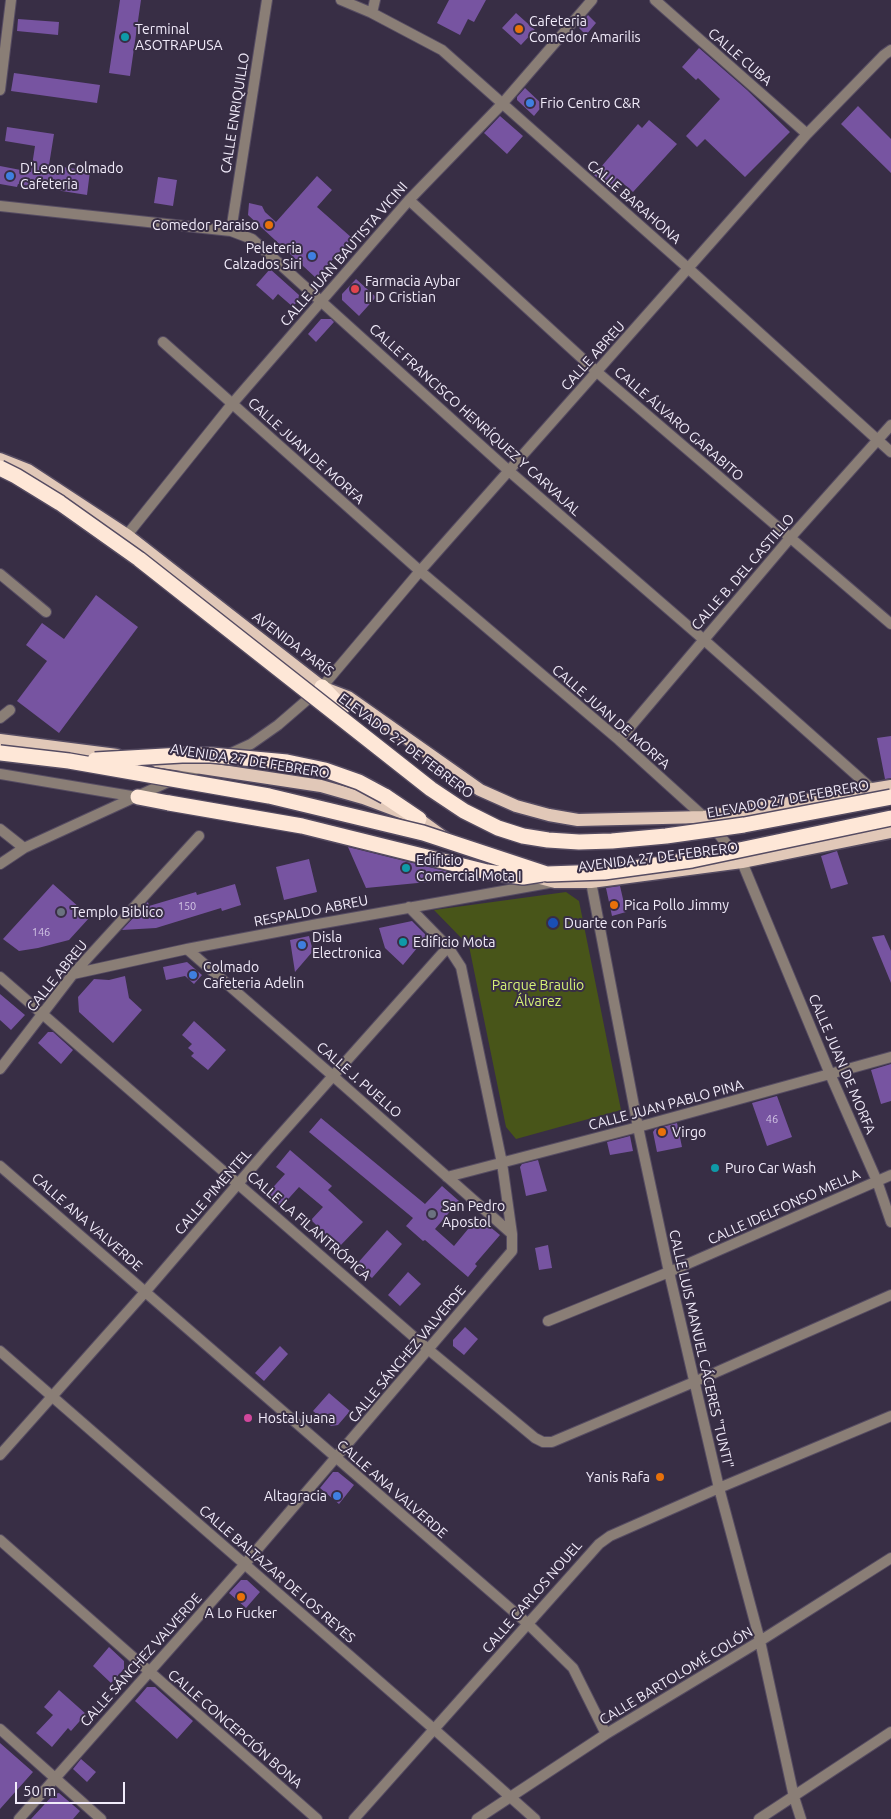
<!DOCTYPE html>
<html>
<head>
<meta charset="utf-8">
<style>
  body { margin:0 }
  #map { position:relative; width:891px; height:1819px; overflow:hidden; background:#382e45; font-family:Ubuntu,sans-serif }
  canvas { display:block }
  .scale { position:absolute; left:15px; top:1782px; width:110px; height:22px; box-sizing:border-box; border:2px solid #f1ebfa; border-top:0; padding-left:6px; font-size:15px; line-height:18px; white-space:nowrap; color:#f1ebfa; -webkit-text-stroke:4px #382e45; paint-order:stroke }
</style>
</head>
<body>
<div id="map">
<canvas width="891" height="1819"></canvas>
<div class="scale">50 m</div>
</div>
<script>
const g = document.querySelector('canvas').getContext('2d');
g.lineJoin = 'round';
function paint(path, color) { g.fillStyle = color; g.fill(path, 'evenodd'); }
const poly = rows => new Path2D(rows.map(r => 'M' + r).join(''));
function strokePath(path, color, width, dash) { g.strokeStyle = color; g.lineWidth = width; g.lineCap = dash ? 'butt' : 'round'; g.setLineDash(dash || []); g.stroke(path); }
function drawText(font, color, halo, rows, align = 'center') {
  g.font = font + ' Ubuntu,sans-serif'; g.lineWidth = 4; g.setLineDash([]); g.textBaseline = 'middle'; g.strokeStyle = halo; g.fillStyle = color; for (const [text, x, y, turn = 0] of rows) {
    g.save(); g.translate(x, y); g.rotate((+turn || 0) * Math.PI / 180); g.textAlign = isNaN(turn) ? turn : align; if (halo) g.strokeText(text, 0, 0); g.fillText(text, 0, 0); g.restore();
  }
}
paint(poly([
  [566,892,579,901,621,1110,516,1139,506,1127,469,946,434,910]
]), '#485519');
paint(poly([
  [120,0,141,0,130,76,109,73],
  [449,0,486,0,474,22,468,19,460,35,437,23],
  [516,13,535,30,521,45,502,28],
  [588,15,596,23,586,35,578,27],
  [18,19,59,22,58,35,17,31],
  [699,48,747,90,790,132,745,177,705,139,697,147,686,136,720,99,698,78,696,80,682,67],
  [14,73,100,85,97,103,11,91],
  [525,88,543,105,534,116,517,100,517,97],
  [858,106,891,139,891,173,841,124],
  [500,116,523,136,507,154,484,133],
  [649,120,677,144,633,192,617,178,608,188,594,175,638,124,642,128],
  [7,127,54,134,49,165,90,171,87,195,18,184,17,187,0,184,0,166,31,172,35,146,5,141],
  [317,176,332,190,317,207,352,238,316,278,248,215,249,203,262,206,265,212,276,222],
  [158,177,177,180,173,206,154,203],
  [270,269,299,295,298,300,293,307,278,294,273,300,256,285],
  [356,279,376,297,359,316,342,300,342,294],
  [321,319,331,319,334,322,316,342,308,334],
  [96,595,138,627,59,733,17,701,47,661,26,645,42,623,64,639],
  [891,736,891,778,885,779,877,738],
  [348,847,457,874,459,879,366,888],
  [837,851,848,884,831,889,821,856],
  [309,859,317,892,284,900,276,867],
  [53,884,90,917,69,940,38,948,19,951,3,939],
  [235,884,241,905,222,911,221,908,156,928,122,930,148,902,149,906,196,892,197,895],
  [620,886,626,912,612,916,606,888],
  [412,921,427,936,403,965,385,948,379,928],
  [884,935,891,951,891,983,872,937],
  [309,936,313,951,295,972,290,940],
  [187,962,202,975,194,984,185,976,166,980,163,967],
  [125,976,129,998,142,1010,113,1043,79,1012,78,997,94,979,109,980],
  [0,994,25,1015,11,1030,0,1020],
  [194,1021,226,1050,208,1070,191,1056,194,1053,188,1048,192,1044,182,1035],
  [48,1032,53,1032,73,1050,61,1064,38,1043],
  [891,1064,891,1101,881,1104,871,1070],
  [777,1096,792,1137,767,1146,752,1103],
  [321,1118,425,1204,442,1186,459,1201,435,1229,454,1246,478,1217,500,1235,475,1264,477,1266,468,1277,425,1240,423,1241,406,1226,413,1218,309,1132],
  [677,1123,682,1147,657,1152,653,1132,655,1129],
  [630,1136,633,1151,610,1155,607,1142],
  [290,1150,332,1186,328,1190,363,1222,339,1247,311,1220,323,1207,299,1187,281,1207,267,1194,285,1174,276,1167],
  [538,1160,547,1191,526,1196,520,1167,522,1164],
  [387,1230,402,1244,372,1278,356,1265],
  [548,1245,552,1268,539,1270,535,1248],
  [408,1272,421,1284,400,1306,388,1295],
  [465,1327,478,1339,464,1355,453,1346,453,1340],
  [280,1346,288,1354,264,1381,255,1373],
  [329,1393,350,1411,338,1425,331,1426,313,1411],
  [333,1472,338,1472,354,1485,339,1504,320,1488],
  [241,1580,247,1580,260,1592,246,1608,229,1593],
  [109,1647,124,1661,124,1669,111,1683,93,1666],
  [147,1687,155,1687,193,1721,177,1739,135,1701],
  [59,1690,86,1714,71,1731,68,1728,52,1747,36,1733,53,1715,44,1707],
  [0,1743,33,1772,0,1809],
  [81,1759,96,1772,87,1782,73,1769],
  [59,1793,80,1811,73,1819,31,1819,54,1794]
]), '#7754a1');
const street = poly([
  [341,0,372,13,442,50,689,269,891,452],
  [655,0,807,134],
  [372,13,375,0],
  [0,90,11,0],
  [409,200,597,372,891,624],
  [0,206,231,231,252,239,509,471,703,639,872,789],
  [231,231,267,0],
  [163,342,420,571,619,740,704,817,742,862,830,1074,877,1181,891,1222],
  [127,535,232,404,409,200,502,104,592,0],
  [0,574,46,612],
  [0,718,10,710],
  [619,740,790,538,891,425],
  [0,774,137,797],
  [0,829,24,848],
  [0,864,24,848,251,744,278,725,322,687,420,571,807,134,884,55,891,50],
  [591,882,638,1127,669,1272,719,1488,760,1641,794,1797,801,1819],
  [187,949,333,1076,512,1234],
  [73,974,187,949,318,924,554,882],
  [0,977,429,1350,535,1438,543,1442,552,1442,694,1382,891,1295],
  [0,1069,73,974,199,836],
  [0,1166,527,1623,573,1668,606,1734],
  [447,1177,638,1127,891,1057],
  [548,1321,669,1272,891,1175],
  [0,1351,435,1730,535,1819],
  [0,1455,146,1291,267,1150,448,947],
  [0,1540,317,1819],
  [0,1729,101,1819],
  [19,1819,244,1565,512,1251,512,1234,502,1163,461,967,448,947,409,907],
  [354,1819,599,1544,610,1536,719,1488,891,1416],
  [477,1819,606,1734,760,1641,891,1558],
  [759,1819,891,1732]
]);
const primary = poly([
  [0,459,28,470,127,535,322,687,348,697,480,790,516,806,549,815,578,820,704,817,891,786],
  [0,740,117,755],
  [156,761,321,786,363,798,419,819,445,838],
  [536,877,555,882,591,882,742,862,891,832]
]);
const highway = poly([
  [322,687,342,708],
  [385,796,419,819],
  [138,797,169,803]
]);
strokePath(street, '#564c62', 12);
strokePath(primary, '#564c62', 15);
strokePath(highway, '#564c62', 18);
strokePath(street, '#8a7e76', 10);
strokePath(primary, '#e1c8b8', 12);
strokePath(highway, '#fee7d7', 15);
const highwayBridge = poly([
  [0,468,16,476,60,503,139,559,431,789,464,811,498,828,523,836,548,840,579,842,612,841,666,836,744,825,891,797],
  [0,753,69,761,269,796,423,833,547,874,604,872,692,860,891,818],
  [95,760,182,755,211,755,287,762,325,770,359,782,385,796],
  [169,803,302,826,487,872,523,877,542,874]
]);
strokePath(highwayBridge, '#564c62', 18, []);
strokePath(highwayBridge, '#fee7d7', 15);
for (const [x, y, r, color] of [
  [519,29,5,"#e8710a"],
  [125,37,5,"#0f9aa8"],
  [530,103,5,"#3f7fe0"],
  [10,176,5,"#3f7fe0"],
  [269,225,5,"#e8710a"],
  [312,256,5,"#3f7fe0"],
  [355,289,5,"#e0444e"],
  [406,868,5,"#0f9aa8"],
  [614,905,5,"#e8710a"],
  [61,912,5,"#6b7280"],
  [553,923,6,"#1a4fb4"],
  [403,942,5,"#0f9aa8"],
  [302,945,5,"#3f7fe0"],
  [193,975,5,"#3f7fe0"],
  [662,1132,5,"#e8710a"],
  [715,1168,5,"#0f9aa8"],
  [432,1214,5,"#6b7280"],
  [248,1418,5,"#d1479c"],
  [660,1477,5,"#e8710a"],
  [337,1496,5,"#3f7fe0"],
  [241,1597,5,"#e8710a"]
]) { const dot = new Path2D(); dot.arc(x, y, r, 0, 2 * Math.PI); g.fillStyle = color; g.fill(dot); strokePath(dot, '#382e45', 2); }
drawText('11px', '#d2c5e4', null, [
  ["150",187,906],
  ["146",41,932],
  ["46",772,1119]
]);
drawText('14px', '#f1ebfa', '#382e45', [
  ["Cafeteria",529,21],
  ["Comedor Amarilis",529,37],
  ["Terminal",135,29],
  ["ASOTRAPUSA",135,45],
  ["Frio Centro C&R",540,103],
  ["D'Leon Colmado",20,168],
  ["Cafeteria",20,184],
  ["Comedor Paraiso",259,225,"right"],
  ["Peleteria",302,248,"right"],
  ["Calzados Siri",302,264,"right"],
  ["Farmacia Aybar",365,281],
  ["II D Cristian",365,297],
  ["Edificio",416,860],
  ["Comercial Mota I",416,876],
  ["Pica Pollo Jimmy",624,905],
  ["Templo Biblico",71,912],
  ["Duarte con París",564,923],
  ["Disla",312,937],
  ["Electronica",312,953],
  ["Edificio Mota",413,942],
  ["Colmado",203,967],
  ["Cafeteria Adelin",203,983],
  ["Virgo",672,1132],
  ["Puro Car Wash",725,1168],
  ["San Pedro",442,1206],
  ["Apostol",442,1222],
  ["Hostal juana",258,1418],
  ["Yanis Rafa",650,1477,"right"],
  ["Altagracia",327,1496,"right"],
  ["A Lo Fucker",241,1613,"center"]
], 'left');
drawText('14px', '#f1ebfa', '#382e45', [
  ["CALLE CUBA",740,57,41],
  ["CALLE ENRIQUILLO",235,113,-81],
  ["CALLE BARAHONA",634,202,41],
  ["CALLE JUAN BAUTISTA VICINI",344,254,-49],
  ["CALLE ABREU",593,356,-48],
  ["CALLE FRANCISCO HENRÍQUEZ Y CARVAJAL",475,420,42],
  ["CALLE ÁLVARO GARABITO",679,424,41],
  ["CALLE JUAN DE MORFA",306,451,42],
  ["CALLE B. DEL CASTILLO",743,572,-49],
  ["AVENIDA PARÍS",293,644,37],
  ["CALLE JUAN DE MORFA",611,717,41],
  ["ELEVADO 27 DE FEBRERO",406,746,37],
  ["AVENIDA 27 DE FEBRERO",250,761,9],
  ["ELEVADO 27 DE FEBRERO",788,799,-10],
  ["AVENIDA 27 DE FEBRERO",658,857,-7],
  ["RESPALDO ABREU",311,911,-11],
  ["CALLE ABREU",57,976,-51],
  ["CALLE JUAN DE MORFA",842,1064,67],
  ["CALLE J. PUELLO",359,1080,41],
  ["CALLE JUAN PABLO PINA",666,1105,-15],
  ["CALLE PIMENTEL",213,1192,-49],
  ["CALLE IDELFONSO MELLA",784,1207,-24],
  ["CALLE ANA VALVERDE",87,1222,41],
  ["CALLE LA FILANTRÓPICA",309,1226,41],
  ["CALLE LUIS MANUEL CÁCERES \"TUNTI\"",701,1349,77],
  ["CALLE SÁNCHEZ VALVERDE",407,1354,-50],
  ["CALLE ANA VALVERDE",392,1489,41],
  ["CALLE BALTAZAR DE LOS REYES",277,1574,41],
  ["CALLE CARLOS NOUEL",532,1597,-49],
  ["CALLE SÁNCHEZ VALVERDE",141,1660,-48],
  ["CALLE BARTOLOMÉ COLÓN",676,1676,-31],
  ["CALLE CONCEPCIÓN BONA",235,1729,41]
]);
drawText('14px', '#d6f276', '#382e45', [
  ["Parque Braulio",538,985],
  ["Álvarez",538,1001]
]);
</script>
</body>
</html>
